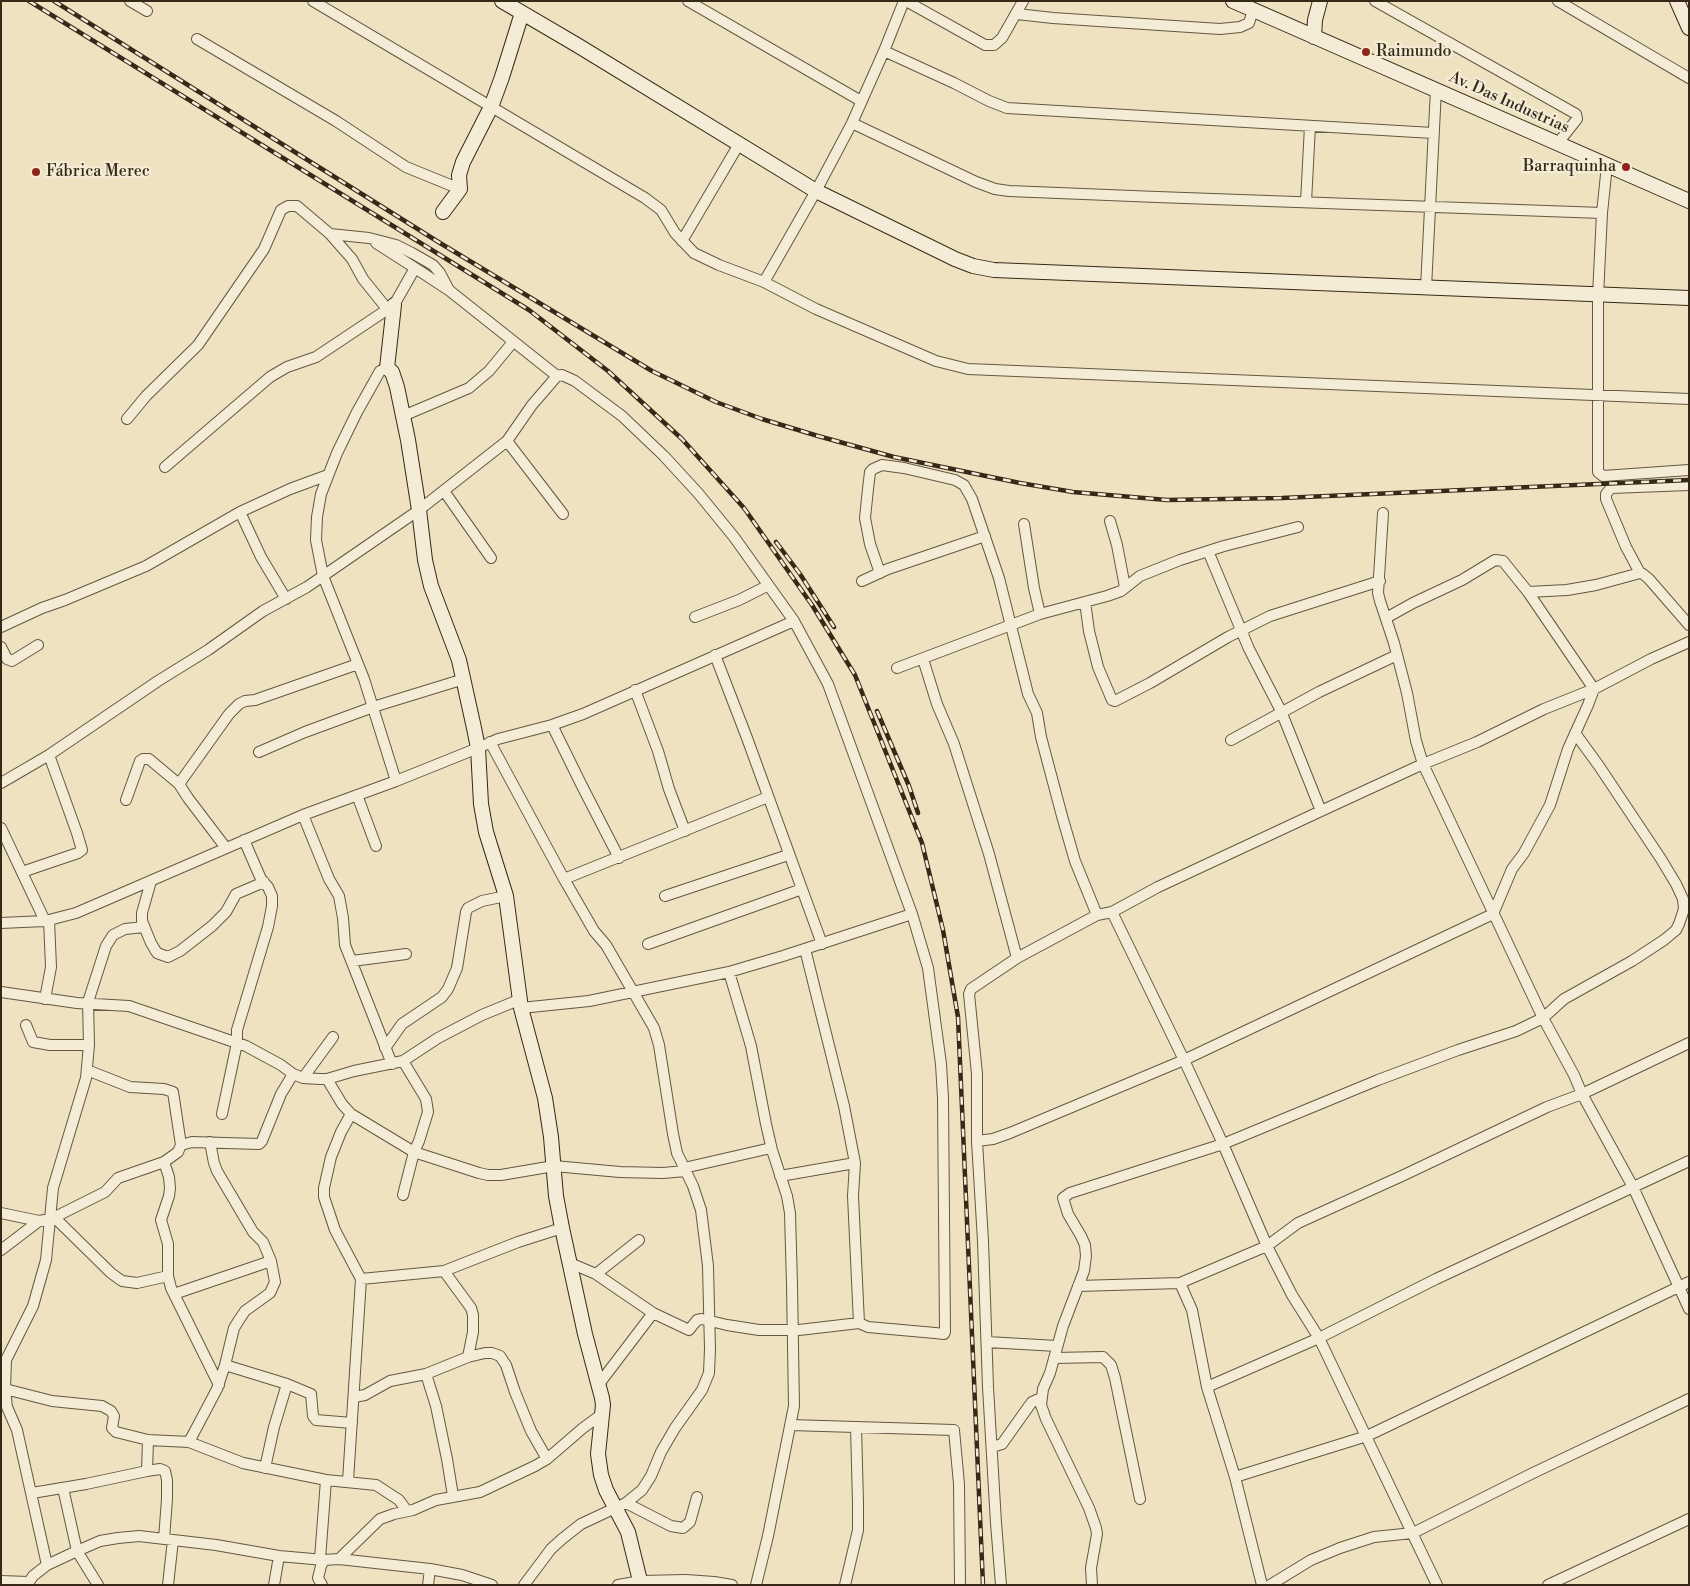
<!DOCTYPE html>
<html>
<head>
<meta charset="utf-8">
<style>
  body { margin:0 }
  #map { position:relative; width:1690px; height:1586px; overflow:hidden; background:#eee2c0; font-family:"Libre Bodoni",serif }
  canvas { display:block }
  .frame { position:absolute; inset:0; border:2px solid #372917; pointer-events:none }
</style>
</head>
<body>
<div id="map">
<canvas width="1690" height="1586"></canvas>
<div class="frame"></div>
</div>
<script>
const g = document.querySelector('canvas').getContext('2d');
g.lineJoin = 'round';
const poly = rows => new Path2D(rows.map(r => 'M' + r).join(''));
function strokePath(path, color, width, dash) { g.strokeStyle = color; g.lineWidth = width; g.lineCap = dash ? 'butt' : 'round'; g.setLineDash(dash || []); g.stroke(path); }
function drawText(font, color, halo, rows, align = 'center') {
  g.font = font + ' "Libre Bodoni",serif'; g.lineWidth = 4.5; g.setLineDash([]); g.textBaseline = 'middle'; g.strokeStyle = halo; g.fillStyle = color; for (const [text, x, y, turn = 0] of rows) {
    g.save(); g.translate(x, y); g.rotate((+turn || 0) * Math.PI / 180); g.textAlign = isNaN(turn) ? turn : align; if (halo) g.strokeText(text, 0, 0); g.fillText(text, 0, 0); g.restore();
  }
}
const street = poly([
  [130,1,147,11],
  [313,1,645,198,661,210,675,233,694,253,719,265,764,282,816,309,936,361,968,369,1689,399],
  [688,1,861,101],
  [906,1,985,45,994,45,1002,38,1023,1],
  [1375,1,1576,114,1577,119,1558,143],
  [1558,1,1689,78],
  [1017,14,1053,18,1220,29,1240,27,1249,23,1253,10],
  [197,39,336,121,406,167,460,189],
  [884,51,954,83,989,101,1007,108,1433,133],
  [852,123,976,182,995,189,1009,191,1157,197,1602,213],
  [1607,165,1602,213,1598,296,1598,472,1603,476,1689,470],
  [1306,202,1310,126],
  [330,234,369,238,396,245,412,253,433,265,440,273,449,290],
  [682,241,739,144],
  [376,243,415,268],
  [764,282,816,191,852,123,884,51,904,1],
  [1426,288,1436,89],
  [387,368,380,371,357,412,337,453,321,494,317,517,316,540,323,576,364,679,396,781],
  [403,416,469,388,489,371,513,342],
  [127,419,146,396,198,345,264,249,281,210,288,206,297,206,330,234,352,259,363,279,388,310],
  [507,441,563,514],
  [165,467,270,377,287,367,316,357,394,305,415,268,450,291,557,376,562,375,575,381,622,416,664,456,698,493,734,537,794,621,828,684,912,914,928,968,941,1064,943,1098,945,1332,944,1334,935,1333,868,1327,859,1323,799,1330,759,1330,727,1325,702,1319,697,1320,689,1330,653,1313,596,1274,570,1263],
  [444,491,491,558],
  [240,512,261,557,286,599],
  [1383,513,1378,593,1380,601,1394,643,1407,693,1416,741,1423,764,1543,1018,1574,1075,1582,1094,1633,1187,1689,1309],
  [1110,521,1117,545,1125,587],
  [1024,524,1034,588,1040,614],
  [1208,551,1249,649,1281,711,1321,811],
  [880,573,870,544,865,518,868,489,870,472,873,469,882,465,904,468,955,480,964,485,972,499,999,578,1028,694,1037,713,1041,737,1062,816,1075,861,1097,915],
  [1640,573,1626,547,1606,499,1606,494,1611,488,1689,485],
  [862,581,888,569,985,536],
  [1528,592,1567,590,1596,585,1640,573,1643,574,1649,579,1689,625],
  [1085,602,1089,631,1098,667,1112,700,1115,701,1150,683,1228,637,1270,616,1380,581],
  [695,617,739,600,767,586],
  [1,627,42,608,65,600,146,566,240,512,290,489,328,475],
  [1,647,7,659,12,661,38,645],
  [715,655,747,738,822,944],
  [923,659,937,704,954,744,989,854,1017,958],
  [897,668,1040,614,1107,596,1121,591,1140,576,1180,560,1224,546,1298,527],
  [635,690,658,751,669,789,685,831],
  [552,725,581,784,619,858],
  [1231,740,1319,692,1397,655],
  [490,742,564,879,594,931,606,945,654,1028,659,1045,673,1134,677,1153,693,1186,701,1210,708,1266,710,1349,709,1373,702,1390,675,1428,661,1452,651,1476,642,1490,626,1503,581,1524,562,1539,551,1549,524,1585],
  [259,752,305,732,373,707,464,679],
  [1,783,49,755,158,681,208,650,263,611,307,587,419,510,507,441,532,405,557,376],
  [179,784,229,714,239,704,245,701,255,700,358,664],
  [357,795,376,846],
  [126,800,140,761,143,759,149,759,179,784,188,798,226,848],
  [303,815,329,879,339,896,343,918,345,945,392,1064],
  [1,828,45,921],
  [22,872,78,853,82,850,77,833,49,755],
  [564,879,768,797],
  [151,881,142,913,142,921,151,943,157,953,168,957,180,951,212,926,226,912,236,894,264,882],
  [665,896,788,855],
  [1112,912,1184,1060,1223,1144,1267,1246,1292,1295,1319,1338,1437,1585],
  [1,923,45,921,76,913,303,815,396,781,478,748,498,739,552,725,583,714,794,621],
  [648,944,802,889],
  [805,949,844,1106,855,1163,853,1196,859,1323],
  [352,961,406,954],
  [729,972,751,1046,766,1124,772,1150,787,1196,790,1213,792,1285,794,1406,768,1536,756,1585],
  [1,992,77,1003,129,1006,246,1046,281,1065,293,1074,303,1078,320,1079,327,1079,354,1071,403,1061,438,1038,482,1015,521,999],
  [45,999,51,967,49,920],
  [521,1008,589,1001,729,972,783,956,912,914],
  [26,1025,33,1042,50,1045,89,1045],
  [385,1048,402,1024,442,997,448,989,457,968,466,912,468,908,482,901,506,896],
  [303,1078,333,1037],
  [327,1079,342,1104,351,1114,414,1152,479,1173,488,1175,501,1175,554,1166,620,1172,663,1173,685,1171],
  [222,1114,237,1043,237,1030,268,927,272,906,272,896,268,887,261,879,244,840],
  [977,1141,993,1139,1010,1133,1184,1060,1493,914,1512,869,1524,853,1550,805,1568,749,1588,705,1594,689,1528,592,1503,561,1495,560,1462,580,1413,603,1386,618],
  [181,1145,192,1142,259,1144,262,1141,281,1094,293,1074],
  [164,1162,169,1177,170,1188,169,1196,161,1220,168,1244,168,1276,171,1288,219,1385],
  [684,1168,771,1148],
  [780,1176,855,1163],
  [403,1195,414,1152,419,1141,428,1112,426,1099,403,1061],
  [1,1213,39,1221,51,1219,105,1192,118,1178,164,1162,178,1152,181,1145,173,1092,164,1089,130,1087,87,1070],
  [54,1217,111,1273,122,1281,137,1283,168,1276],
  [1,1250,39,1221],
  [444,1271,471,1308,473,1315,473,1332,468,1357],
  [596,1274,639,1240],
  [361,1279,444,1271,518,1242,562,1228],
  [1180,1283,1192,1310,1207,1387,1235,1477,1262,1585],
  [1078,1286,1180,1283,1267,1246,1298,1223,1404,1175,1547,1107,1582,1094,1689,1043],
  [174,1294,271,1261],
  [987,1342,1057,1346],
  [1054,1358,1103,1357,1111,1365,1115,1378,1140,1499],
  [225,1365,287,1384,311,1394,313,1416,316,1420,352,1423],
  [426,1374,468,1357,485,1353,492,1353,500,1356,506,1365,515,1392,531,1431,547,1459],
  [599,1384,653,1313],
  [1207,1387,1319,1338,1436,1279,1689,1161],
  [5,1389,52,1401,102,1406,111,1411,114,1416,112,1428,116,1432,148,1440,189,1442,217,1389,225,1365,234,1328,239,1320,245,1311,270,1293,275,1282,271,1261,263,1242,253,1232,217,1171,214,1163,210,1142],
  [354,1397,365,1395,390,1381,426,1374,436,1406,447,1459,453,1496],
  [790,1425,954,1430,959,1484,960,1585],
  [189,1442,243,1463,326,1480],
  [992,1447,1002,1444,1029,1406,1032,1402,1041,1398],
  [265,1468,274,1427,287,1384],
  [147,1471,148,1440],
  [1235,1477,1367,1436,1689,1282],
  [348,1481,361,1279,335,1230,324,1197,324,1188,331,1157,341,1132,351,1114],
  [63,1488,77,1551,98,1585],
  [32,1493,86,1484,147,1471,160,1469,165,1471,167,1480,167,1499,164,1539],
  [626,1503,671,1526,683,1528,690,1522,697,1497],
  [320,1559,326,1480,376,1485,399,1500,407,1511],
  [339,1559,380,1519,394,1514,413,1510,436,1500,480,1492,535,1466,547,1459,583,1428,602,1414],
  [47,1565,17,1430,7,1407,5,1389,6,1360,33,1306,46,1260,53,1188,86,1078,89,1045,88,1002,106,946,113,935,125,929,144,927],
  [1,1581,28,1582],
  [27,1585,33,1576,47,1565,77,1551,100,1541,118,1538,139,1536,216,1545,279,1556,324,1560,339,1559,430,1569,462,1575,492,1585],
  [168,1585,173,1540],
  [274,1585,279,1556],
  [322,1585,318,1578,321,1566,324,1560],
  [428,1585,430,1569],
  [618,1585,641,1581,686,1580,714,1582,732,1585],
  [845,1585,858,1530,858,1503,856,1427],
  [1001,1585,996,1523,988,1387,983,1241,977,1141,977,1074,969,994,971,989,1017,958,1097,915,1112,912,1158,887,1321,811,1423,764,1477,742,1544,709,1594,689,1651,659,1689,642],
  [1092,1585,1091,1568,1097,1534,1096,1528,1089,1508,1046,1419,1041,1405,1043,1389,1050,1373,1063,1326,1084,1271,1086,1256,1085,1245,1081,1236,1068,1214,1063,1198,1070,1193,1223,1144,1378,1080,1458,1050,1516,1031,1543,1018,1564,999,1632,961,1664,940,1676,930,1679,924,1684,909,1683,899,1676,884,1661,859,1599,766,1575,733],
  [1270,1585,1311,1560,1340,1548,1374,1537,1413,1533,1533,1473,1689,1399],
  [1548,1585,1689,1519]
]);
const secondary = poly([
  [502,1,577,45,816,191,955,259,973,266,994,270,1689,298],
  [1233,1,1689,201],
  [1677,1,1689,28],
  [1314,37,1315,20,1320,1],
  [443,212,460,189,459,175,463,162,491,107,502,77,522,13],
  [394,305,387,368,392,372,397,387,408,440,419,510,425,560,431,586,459,660,474,728,478,748,481,804,486,832,506,896,521,1008,545,1098,551,1137,556,1196,562,1228,585,1334,602,1398,603,1405,598,1454,601,1475,606,1490,628,1532,641,1585]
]);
strokePath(street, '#655741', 12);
strokePath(secondary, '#372917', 16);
strokePath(street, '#f4ecd6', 10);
strokePath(secondary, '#f4ecd6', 14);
const rail = poly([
  [29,1,529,310,608,371,682,439,744,508,812,605,855,675,922,843,943,930,958,1017,983,1585],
  [54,1,440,243,652,371,716,402,762,419,818,436,894,457,1020,483,1073,492,1167,500,1282,498,1689,480],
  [776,542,800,574,834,627],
  [877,711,909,786,918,813]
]);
strokePath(rail, '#372917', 4.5);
strokePath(rail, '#f4ecd6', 2.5, [8]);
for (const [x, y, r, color] of [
  [1366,52,5,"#8f2418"],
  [1626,167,5,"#8f2418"],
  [36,172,5,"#8f2418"]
]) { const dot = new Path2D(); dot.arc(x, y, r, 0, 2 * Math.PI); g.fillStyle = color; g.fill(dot); strokePath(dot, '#f4ecd6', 2); }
drawText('16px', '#372917', '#f4ecd6', [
  ["Raimundo",1376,52],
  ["Barraquinha",1616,167,"right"],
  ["Fábrica Merec",46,172]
], 'left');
drawText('16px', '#372917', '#f4ecd6', [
  ["Av. Das Industrias",1509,103,24]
]);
</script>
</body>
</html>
